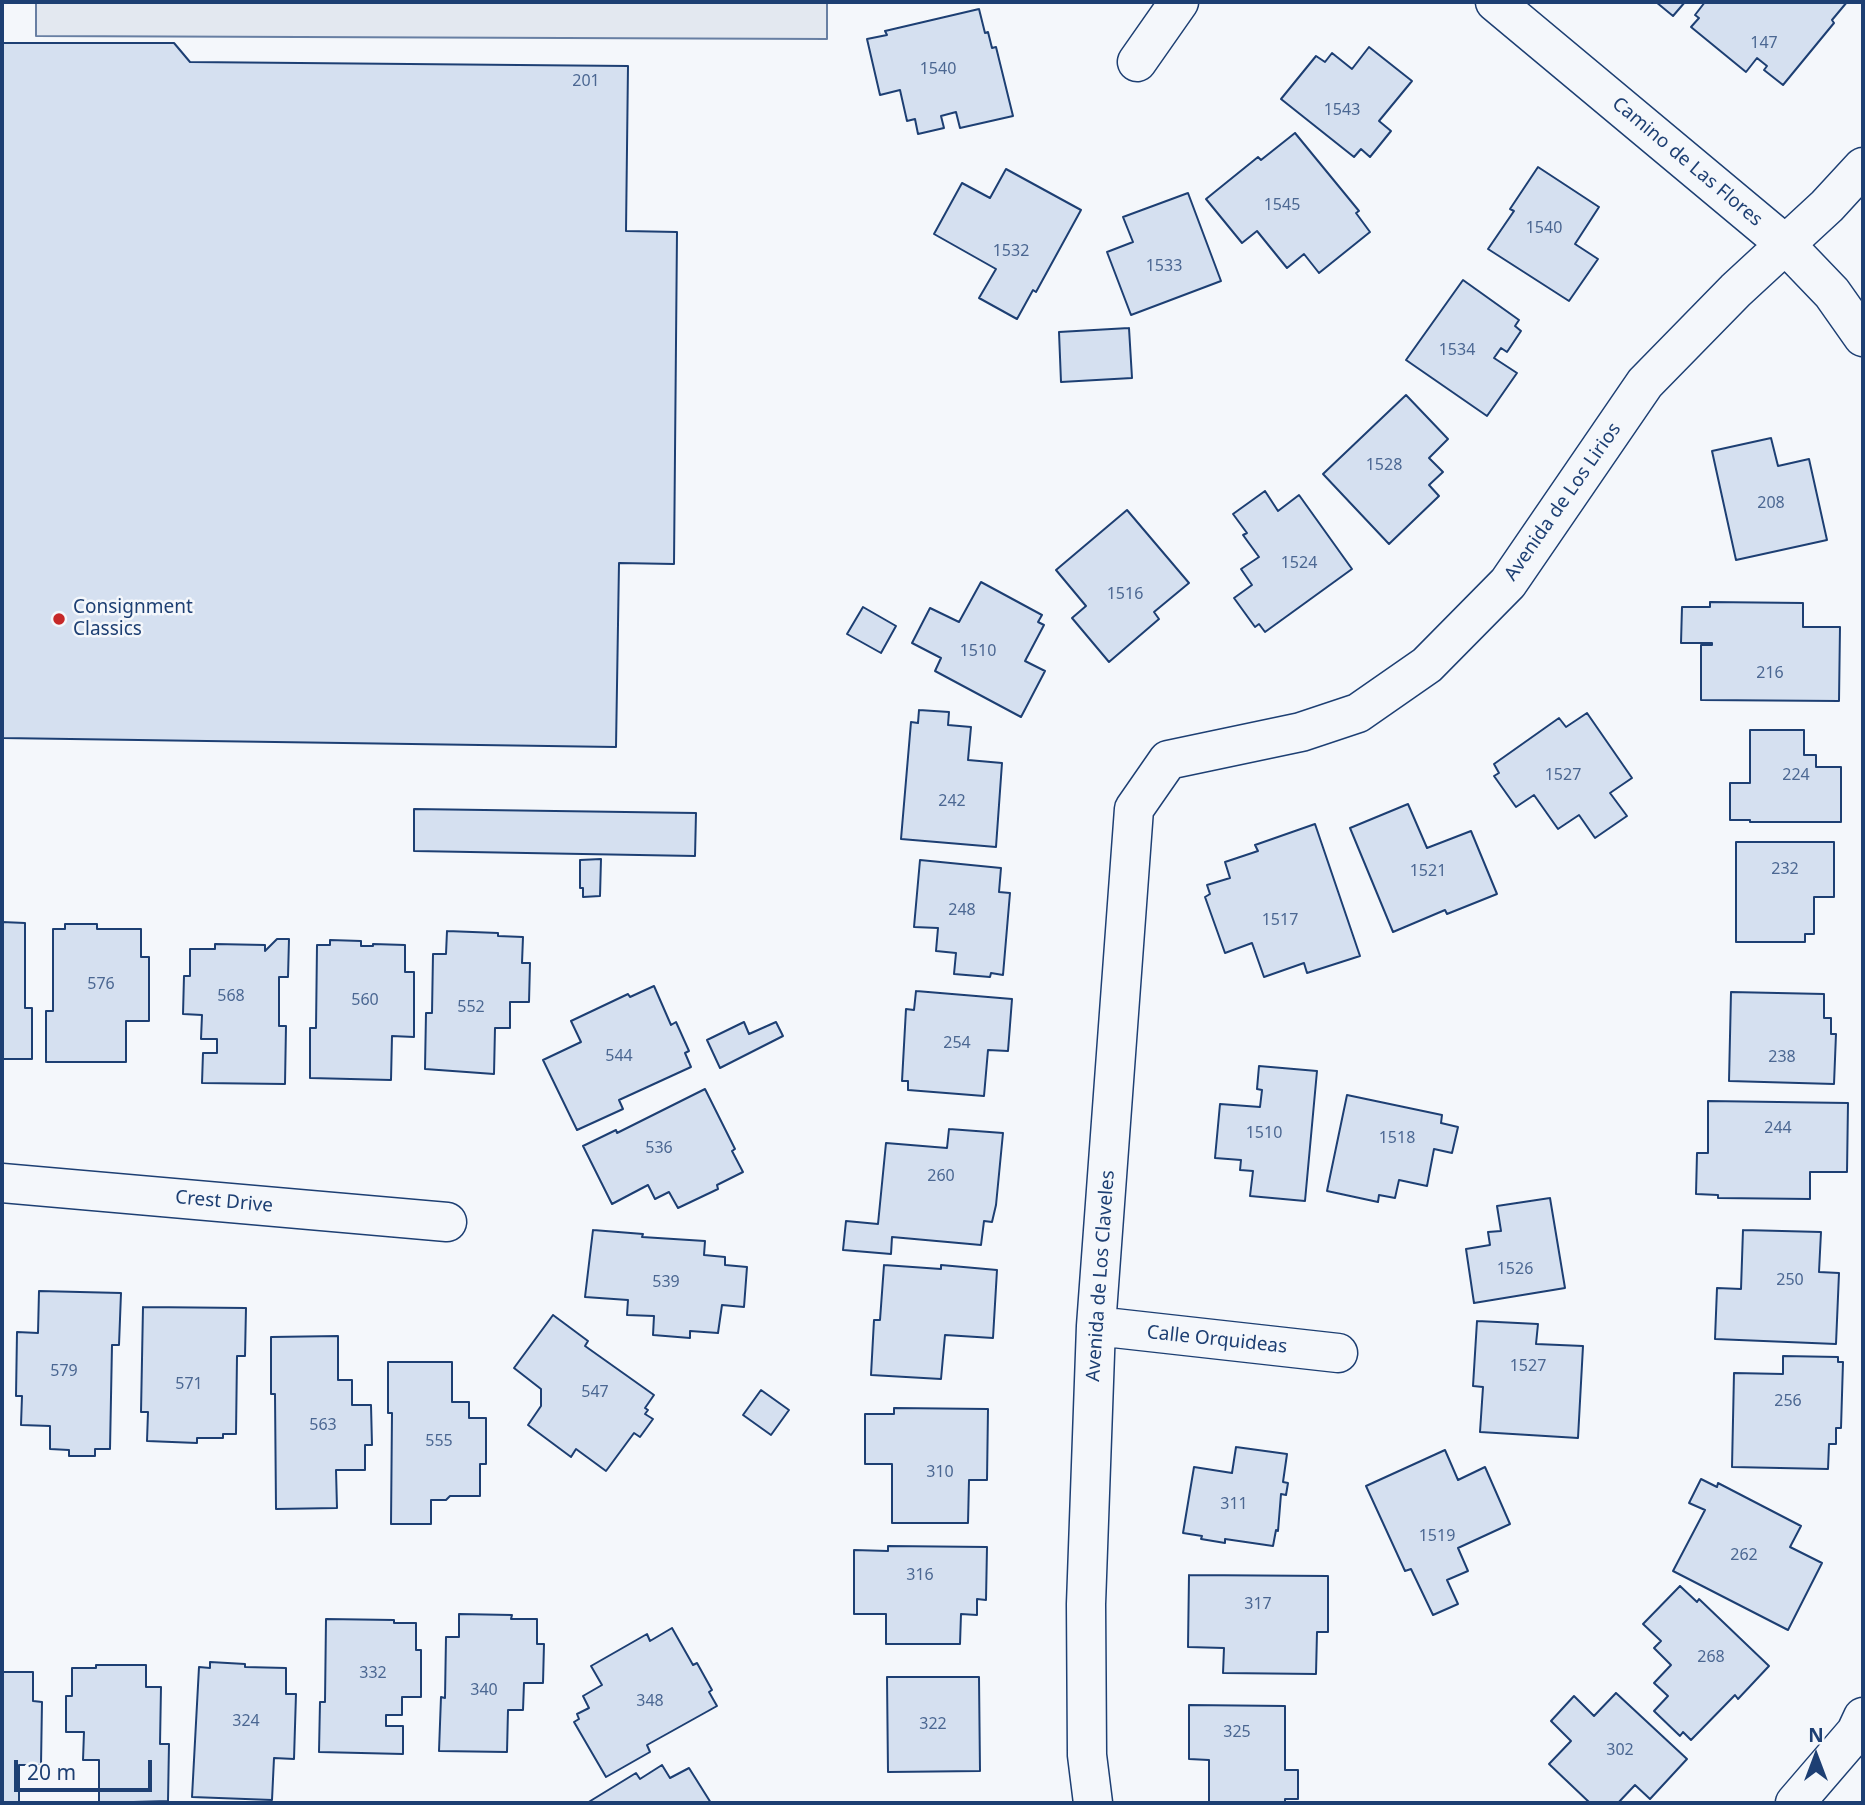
<!DOCTYPE html>
<html>
<head>
<meta charset="utf-8">
<style>
  body { margin:0 }
  #map { position:relative; width:1865px; height:1805px; overflow:hidden; background:#f4f7fb; font-family:"Noto Sans",sans-serif }
  canvas { display:block }
  .frame { position:absolute; inset:0; border:4px solid #1d3f73; pointer-events:none }
  .north { position:absolute; left:1781px; top:1721px; width:70px; height:70px; -webkit-text-stroke:5px #f4f7fb; paint-order:stroke; rotate:0deg; font-size:19px; font-weight:700; line-height:28px; text-align:center; color:#1d3f73 }
  .north::after { content:''; display:block; margin:auto; width:24px; height:32px; background:#1d3f73; clip-path:polygon(50% 0,100% 100%,50% 72%,0 100%) }
  .scale { position:absolute; left:14px; top:1760px; width:138px; height:32px; box-sizing:border-box; border:4px solid #1d3f73; border-top:0; padding-left:9px; font-size:21px; line-height:24px; white-space:nowrap; color:#1d3f73; -webkit-text-stroke:5px #f4f7fb; paint-order:stroke }
</style>
</head>
<body>
<div id="map">
<canvas width="1865" height="1805"></canvas>
<div class="frame"></div>
<div class="north">N</div>
<div class="scale">20 m</div>
</div>
<script>
const g = document.querySelector('canvas').getContext('2d');
g.lineJoin = 'round';
function paint(path, color) { g.fillStyle = color; g.fill(path, 'evenodd'); }
const poly = rows => new Path2D(rows.map(r => 'M' + r).join(''));
function strokePath(path, color, width, dash) { g.strokeStyle = color; g.lineWidth = width; g.lineCap = dash ? 'butt' : 'round'; g.setLineDash(dash || []); g.stroke(path); }
function drawText(font, color, halo, rows, align = 'center') {
  g.font = font + ' "Noto Sans",sans-serif'; g.lineWidth = 5; g.setLineDash([]); g.textBaseline = 'middle'; g.strokeStyle = halo; g.fillStyle = color; for (const [text, x, y, turn = 0] of rows) {
    g.save(); g.translate(x, y); g.rotate((+turn || 0) * Math.PI / 180); g.textAlign = isNaN(turn) ? turn : align; if (halo) g.strokeText(text, 0, 0); g.fillText(text, 0, 0); g.restore();
  }
}
const parking = poly([
  [36,2,827,2,827,39,36,36,36,2]
]);
paint(parking, '#e3e8f0');
strokePath(parking, '#687fa3', 2);
const building = poly([
  [1656,2,1685,2,1673,16,1656,2],
  [1705,2,1847,2,1832,20,1834,23,1783,85,1764,70,1767,66,1757,58,1746,72,1691,27,1699,18,1695,15,1705,2],
  [979,9,985,33,988,32,992,48,996,47,1013,116,960,128,956,112,941,116,944,128,918,134,915,119,907,121,900,90,880,95,867,39,887,35,885,31,979,9],
  [2,43,174,43,190,62,628,66,626,231,677,232,674,564,619,563,616,747,2,738,2,43],
  [1369,47,1412,81,1379,121,1391,131,1370,157,1361,149,1354,157,1281,99,1316,56,1325,62,1332,53,1352,69,1369,47],
  [1295,133,1359,211,1356,213,1370,232,1319,273,1304,254,1287,268,1257,231,1242,243,1206,199,1258,157,1261,160,1295,133],
  [1538,167,1599,207,1575,244,1598,259,1569,301,1488,249,1514,211,1510,209,1538,167],
  [1006,169,1081,210,1036,292,1033,290,1017,319,979,298,996,269,934,234,962,183,990,198,1006,169],
  [1188,193,1221,281,1131,315,1107,252,1133,242,1123,217,1188,193],
  [1463,280,1519,320,1515,326,1521,331,1507,352,1501,348,1494,358,1517,373,1487,416,1406,360,1463,280],
  [1129,328,1132,378,1061,382,1059,332,1129,328],
  [1406,395,1448,439,1429,458,1443,472,1429,485,1439,496,1389,544,1323,474,1406,395],
  [1771,438,1778,466,1809,459,1827,540,1736,560,1712,451,1771,438],
  [1265,491,1278,511,1299,495,1352,569,1265,632,1259,624,1255,627,1234,598,1252,585,1241,569,1259,557,1243,535,1247,533,1233,514,1265,491],
  [1127,510,1189,583,1154,612,1159,619,1109,662,1072,618,1086,606,1056,570,1127,510],
  [981,582,1042,615,1038,622,1044,625,1025,661,1045,671,1021,717,935,671,941,658,912,643,930,608,959,622,981,582],
  [1710,602,1803,603,1803,627,1840,627,1839,701,1701,700,1701,645,1712,645,1712,643,1681,643,1682,607,1710,607,1710,602],
  [863,607,896,626,881,653,847,634,863,607],
  [919,710,949,712,948,725,971,727,968,760,1002,763,996,847,901,839,911,722,918,723,919,710],
  [1587,713,1632,778,1610,793,1627,816,1595,838,1579,815,1558,829,1534,795,1516,807,1494,776,1499,773,1494,764,1559,718,1566,727,1587,713],
  [1750,730,1804,730,1804,755,1816,755,1816,767,1841,767,1841,822,1750,822,1750,820,1730,820,1730,783,1750,783,1750,730],
  [1408,804,1427,848,1471,831,1497,894,1447,914,1445,910,1393,932,1350,828,1408,804],
  [414,809,696,813,695,856,414,851,414,809],
  [1315,824,1360,956,1307,973,1304,963,1264,977,1252,943,1225,953,1205,897,1210,894,1207,885,1230,878,1225,862,1258,851,1255,845,1315,824],
  [1736,842,1834,842,1834,897,1814,897,1814,934,1805,934,1805,942,1736,942,1736,842],
  [601,859,600,896,583,897,583,888,580,888,580,860,601,859],
  [920,860,1001,868,999,892,1010,893,1003,975,991,973,990,977,954,974,956,953,936,951,938,928,914,927,920,860],
  [2,922,25,923,25,1008,32,1008,32,1059,2,1059,2,922],
  [65,924,97,924,97,929,141,929,141,957,149,957,149,1021,126,1021,126,1062,46,1062,46,1011,53,1011,53,929,65,929,65,924],
  [447,931,498,933,498,936,523,937,522,963,530,963,529,1002,510,1002,510,1028,495,1028,494,1074,425,1069,426,1013,432,1013,433,954,446,954,447,931],
  [277,939,289,939,288,977,279,977,279,1026,286,1026,285,1084,202,1083,203,1053,217,1053,217,1039,201,1039,202,1015,183,1014,184,976,190,976,190,949,215,949,215,944,265,945,265,951,277,939],
  [330,940,361,941,361,946,373,946,373,944,405,945,405,972,414,972,414,1037,392,1036,391,1080,310,1078,310,1028,316,1028,317,945,330,945,330,940],
  [654,986,671,1025,676,1022,689,1051,685,1053,691,1067,619,1100,623,1109,577,1130,543,1060,581,1042,571,1021,628,994,630,997,654,986],
  [916,991,1012,999,1008,1051,988,1050,984,1096,908,1090,908,1081,902,1081,906,1009,914,1010,916,991],
  [1731,992,1824,994,1824,1018,1831,1018,1831,1034,1836,1034,1834,1084,1729,1081,1731,992],
  [744,1022,749,1034,776,1022,783,1036,720,1068,707,1040,744,1022],
  [1259,1066,1317,1071,1305,1201,1250,1196,1253,1171,1240,1170,1241,1160,1215,1158,1220,1104,1260,1107,1262,1090,1257,1089,1259,1066],
  [705,1089,735,1149,732,1151,743,1172,717,1185,718,1189,678,1208,669,1192,655,1199,648,1185,612,1204,583,1146,616,1130,617,1133,705,1089],
  [1347,1095,1442,1115,1441,1123,1458,1127,1452,1153,1434,1149,1427,1186,1399,1180,1395,1198,1379,1195,1378,1202,1327,1191,1347,1095],
  [1708,1101,1848,1103,1847,1172,1810,1172,1810,1199,1718,1198,1718,1195,1696,1194,1697,1153,1708,1153,1708,1101],
  [949,1129,1003,1133,996,1205,992,1222,984,1221,981,1245,892,1237,891,1254,843,1250,846,1221,878,1224,886,1143,947,1148,949,1129],
  [1550,1198,1565,1288,1474,1303,1466,1249,1490,1245,1488,1232,1501,1231,1497,1206,1550,1198],
  [593,1230,643,1234,642,1237,705,1241,704,1255,725,1257,725,1265,747,1267,744,1307,722,1305,718,1333,690,1331,690,1338,653,1335,654,1316,627,1315,628,1300,585,1297,593,1230],
  [1743,1230,1821,1232,1819,1272,1839,1273,1836,1344,1715,1339,1717,1288,1741,1289,1743,1230],
  [884,1265,941,1269,941,1265,997,1270,993,1338,945,1335,941,1379,871,1375,874,1320,880,1320,884,1265],
  [39,1291,121,1293,119,1345,112,1345,110,1449,95,1449,95,1456,69,1456,69,1450,50,1449,50,1426,21,1425,22,1396,16,1396,17,1332,38,1333,39,1291],
  [143,1307,246,1308,245,1356,237,1356,236,1434,223,1434,223,1438,197,1438,197,1443,147,1441,148,1412,141,1412,143,1307],
  [553,1315,588,1341,585,1346,654,1395,645,1408,648,1410,645,1414,653,1419,640,1437,634,1433,606,1471,576,1449,571,1457,528,1425,541,1406,541,1389,514,1368,553,1315],
  [1477,1321,1538,1324,1536,1344,1583,1346,1578,1438,1480,1432,1483,1387,1473,1386,1477,1321],
  [338,1336,338,1380,352,1380,352,1405,371,1405,372,1445,365,1445,365,1470,336,1470,337,1508,276,1509,275,1394,271,1394,271,1337,338,1336],
  [1783,1356,1838,1357,1838,1362,1843,1362,1841,1428,1836,1428,1836,1444,1829,1444,1828,1469,1732,1467,1734,1373,1783,1374,1783,1356],
  [388,1362,452,1362,452,1402,469,1402,469,1418,486,1418,486,1464,480,1464,480,1496,450,1496,446,1500,431,1500,431,1524,391,1524,392,1413,388,1413,388,1362],
  [761,1390,789,1410,771,1435,743,1415,761,1390],
  [894,1408,988,1409,987,1480,969,1480,968,1523,892,1523,892,1464,865,1464,865,1414,894,1414,894,1408],
  [1236,1447,1287,1454,1283,1482,1288,1483,1286,1495,1281,1494,1278,1531,1276,1530,1273,1546,1225,1539,1225,1543,1201,1539,1202,1536,1183,1533,1194,1467,1232,1473,1236,1447],
  [1445,1450,1458,1480,1485,1467,1510,1524,1458,1548,1468,1571,1447,1580,1458,1604,1433,1615,1411,1569,1405,1571,1366,1486,1445,1450],
  [1701,1479,1717,1487,1718,1483,1801,1526,1790,1547,1822,1563,1788,1630,1673,1571,1705,1510,1689,1503,1701,1479],
  [888,1546,987,1547,986,1600,977,1599,977,1615,961,1614,960,1644,886,1644,886,1614,854,1614,854,1550,888,1551,888,1546],
  [1189,1575,1328,1576,1328,1632,1317,1632,1316,1674,1223,1673,1224,1648,1188,1647,1189,1575],
  [1680,1586,1697,1602,1699,1599,1769,1666,1738,1699,1735,1695,1691,1740,1683,1732,1680,1736,1654,1711,1668,1696,1654,1683,1671,1665,1654,1648,1661,1641,1643,1624,1680,1586],
  [459,1614,512,1615,511,1619,537,1619,537,1644,544,1644,543,1683,524,1683,523,1710,508,1710,507,1752,439,1751,441,1697,445,1698,446,1637,459,1637,459,1614],
  [326,1619,394,1620,394,1623,416,1623,416,1650,421,1650,421,1697,402,1697,402,1715,386,1715,386,1726,403,1726,403,1754,319,1752,320,1702,325,1702,326,1619],
  [672,1628,693,1665,697,1663,712,1690,709,1692,717,1706,647,1745,650,1752,606,1777,574,1722,579,1719,577,1714,589,1708,583,1696,602,1685,591,1666,647,1634,650,1641,672,1628],
  [210,1662,245,1664,245,1667,286,1668,286,1694,296,1694,294,1759,274,1758,272,1800,192,1797,199,1667,210,1668,210,1662],
  [96,1665,146,1665,146,1687,161,1687,160,1744,169,1744,168,1801,99,1803,99,1760,83,1760,84,1732,66,1732,66,1696,72,1696,72,1668,96,1668,96,1665],
  [2,1672,33,1672,33,1701,42,1702,41,1765,19,1765,19,1803,2,1803,2,1672],
  [887,1677,979,1677,980,1771,888,1772,887,1677],
  [1616,1693,1687,1759,1650,1799,1635,1785,1618,1803,1590,1803,1549,1764,1571,1741,1551,1721,1574,1696,1594,1716,1616,1693],
  [1189,1705,1285,1706,1285,1770,1298,1770,1298,1799,1285,1799,1285,1803,1209,1803,1209,1760,1189,1759,1189,1705],
  [662,1765,670,1778,689,1768,711,1803,587,1803,636,1773,640,1779,662,1765]
]);
paint(building, '#d5e0f0');
strokePath(building, '#1d3f73', 2);
const street = poly([
  [1495,2,1785,244,1832,293,1863,337],
  [1137,62,1179,2],
  [2,1183,447,1222],
  [1096,1326,1338,1353],
  [1093,1803,1087,1755,1086,1604,1096,1326,1134,809,1168,760,1301,732,1358,713,1427,665,1508,583,1645,383,1736,290,1827,206,1863,167],
  [1795,1803,1856,1732,1863,1717]
]);
strokePath(street, '#1d3f73', 41);
strokePath(street, '#f4f7fb', 38);
for (const [x, y, r, color] of [
  [59,619,7,"#c62828"]
]) { const dot = new Path2D(); dot.arc(x, y, r, 0, 2 * Math.PI); g.fillStyle = color; g.fill(dot); strokePath(dot, '#f4f7fb', 2.5); }
drawText('16px', '#4b6792', null, [
  ["147",1764,43],
  ["1540",938,69],
  ["201",586,81],
  ["1543",1342,110],
  ["1545",1282,205],
  ["1540",1544,228],
  ["1532",1011,251],
  ["1533",1164,266],
  ["1534",1457,350],
  ["1528",1384,465],
  ["208",1771,503],
  ["1524",1299,563],
  ["1516",1125,594],
  ["1510",978,651],
  ["216",1770,673],
  ["1527",1563,775],
  ["224",1796,775],
  ["242",952,801],
  ["232",1785,869],
  ["1521",1428,871],
  ["248",962,910],
  ["1517",1280,920],
  ["576",101,984],
  ["568",231,996],
  ["560",365,1000],
  ["552",471,1007],
  ["254",957,1043],
  ["544",619,1056],
  ["238",1782,1057],
  ["244",1778,1128],
  ["1510",1264,1133],
  ["1518",1397,1138],
  ["536",659,1148],
  ["260",941,1176],
  ["1526",1515,1269],
  ["250",1790,1280],
  ["539",666,1282],
  ["1527",1528,1366],
  ["579",64,1371],
  ["571",189,1384],
  ["547",595,1392],
  ["256",1788,1401],
  ["563",323,1425],
  ["555",439,1441],
  ["310",940,1472],
  ["311",1234,1504],
  ["1519",1437,1536],
  ["262",1744,1555],
  ["316",920,1575],
  ["317",1258,1604],
  ["268",1711,1657],
  ["332",373,1673],
  ["340",484,1690],
  ["348",650,1701],
  ["324",246,1721],
  ["322",933,1724],
  ["325",1237,1732],
  ["302",1620,1750]
]);
drawText('19px', '#1d3f73', '#f4f7fb', [
  ["Camino de Las Flores",1687,162,40],
  ["Avenida de Los Lirios",1563,502,-55],
  ["Crest Drive",224,1202,5],
  ["Avenida de Los Claveles",1101,1276,-86],
  ["Calle Orquideas",1217,1340,6]
]);
drawText('19px', '#1d3f73', '#f4f7fb', [
  ["Consignment",73,608],
  ["Classics",73,630]
], 'left');
</script>
</body>
</html>
